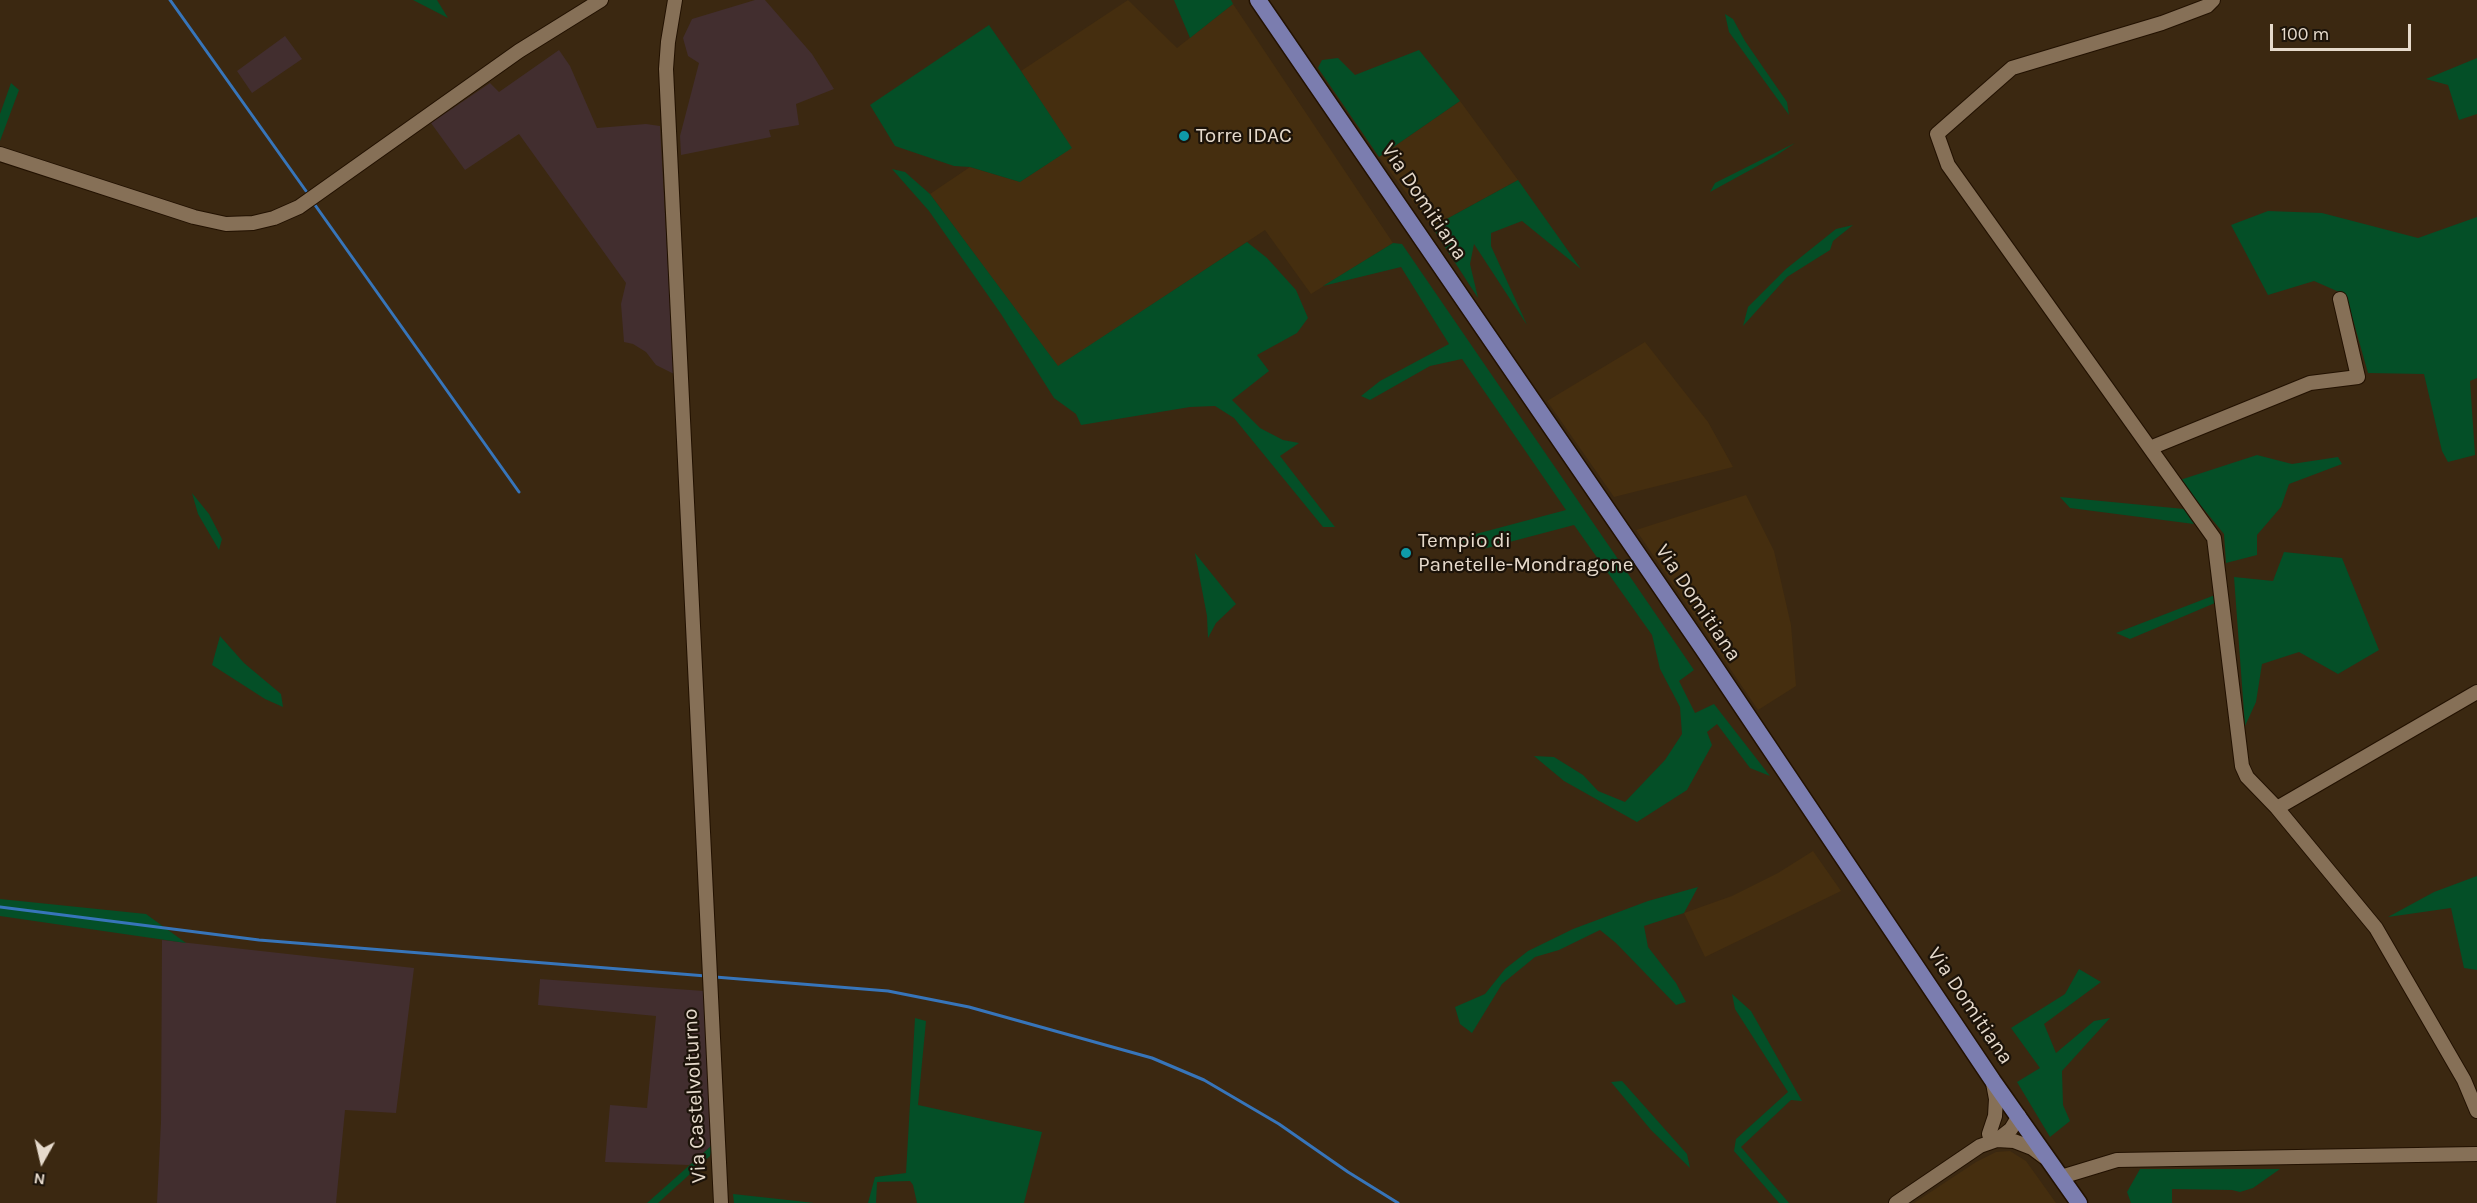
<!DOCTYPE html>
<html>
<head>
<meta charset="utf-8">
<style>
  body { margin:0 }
  #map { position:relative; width:2477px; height:1203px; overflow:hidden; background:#3b2811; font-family:Karla,sans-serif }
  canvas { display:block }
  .north { position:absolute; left:12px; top:1131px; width:60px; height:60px; -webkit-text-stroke:4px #1c1309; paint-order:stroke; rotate:188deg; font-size:16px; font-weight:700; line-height:24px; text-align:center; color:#e6dacc }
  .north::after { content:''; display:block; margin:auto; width:21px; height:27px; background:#e6dacc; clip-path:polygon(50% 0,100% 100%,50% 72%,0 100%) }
  .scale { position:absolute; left:2270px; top:24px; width:141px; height:27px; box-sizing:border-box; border:3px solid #e6dacc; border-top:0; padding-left:8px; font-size:18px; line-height:21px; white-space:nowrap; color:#e6dacc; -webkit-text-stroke:4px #1c1309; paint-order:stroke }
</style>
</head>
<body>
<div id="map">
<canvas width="2477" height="1203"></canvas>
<div class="north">N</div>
<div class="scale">100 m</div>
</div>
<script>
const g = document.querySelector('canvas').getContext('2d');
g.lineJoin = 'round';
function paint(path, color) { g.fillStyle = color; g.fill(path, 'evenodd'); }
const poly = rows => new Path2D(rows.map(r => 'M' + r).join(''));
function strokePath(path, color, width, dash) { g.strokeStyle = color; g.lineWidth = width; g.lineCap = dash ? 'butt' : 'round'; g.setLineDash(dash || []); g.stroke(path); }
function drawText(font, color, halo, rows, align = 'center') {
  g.font = font + ' Karla,sans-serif'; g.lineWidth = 4.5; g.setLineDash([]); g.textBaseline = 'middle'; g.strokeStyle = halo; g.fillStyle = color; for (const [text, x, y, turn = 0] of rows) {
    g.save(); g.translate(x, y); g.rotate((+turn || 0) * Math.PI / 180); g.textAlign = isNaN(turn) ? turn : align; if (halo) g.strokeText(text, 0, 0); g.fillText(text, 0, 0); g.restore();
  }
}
paint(poly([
  [1128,0,1177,48,1233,4,1393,243,1311,294,1265,230,1058,367,930,194,970,167,1020,182,1071,148,1021,71],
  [1460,101,1518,180,1432,227,1379,157],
  [1645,342,1708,422,1733,467,1614,497,1547,401],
  [1746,495,1774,551,1791,625,1796,686,1758,710,1636,530],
  [1813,851,1841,891,1705,957,1684,913,1732,896,1778,873],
  [2010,1151,2026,1161,2056,1203,1914,1203,1976,1162,1996,1152]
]), '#452e0f');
paint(poly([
  [755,0,765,0,812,54,834,89,796,104,799,125,769,130,771,137,681,155,680,136,699,63,688,56,683,38,692,19],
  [285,36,302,59,252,93,237,71],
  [559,50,570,66,597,128,646,124,660,126,674,374,656,365,646,352,633,344,624,342,621,304,626,283,519,134,465,170,431,123,490,83,499,92],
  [162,940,414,968,396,1113,345,1110,336,1203,157,1203,161,1122],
  [540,979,704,991,714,1140,710,1147,689,1165,605,1162,610,1105,647,1108,656,1016,538,1005]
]), '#422e2f');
paint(poly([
  [413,0,437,0,448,18],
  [1174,0,1231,0,1233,4,1190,38],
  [1725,14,1733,19,1745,41,1787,102,1789,115,1729,32],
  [989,25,1021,71,1072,148,1020,182,970,167,954,166,895,146,870,105],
  [1419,50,1460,101,1379,157,1318,68,1322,60,1338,58,1355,75],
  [2477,58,2477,114,2459,120,2448,85,2426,79],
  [11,83,19,90,0,141,0,114],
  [1795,143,1774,157,1710,192,1715,183],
  [892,169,905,172,930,194,1058,366,1247,242,1267,258,1296,290,1308,318,1297,333,1257,355,1269,371,1232,400,1260,428,1283,440,1299,443,1280,456,1335,527,1323,527,1234,418,1215,406,1190,407,1081,425,1076,414,1054,398,1001,314,929,211],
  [1518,180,1581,269,1522,221,1491,233,1491,246,1527,325,1474,244,1470,264,1478,298,1432,227],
  [2268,211,2322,213,2418,238,2477,217,2477,378,2470,381,2475,455,2448,462,2442,451,2424,374,2368,373,2346,295,2314,281,2268,295,2231,225],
  [1853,225,1833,241,1830,250,1787,277,1743,326,1748,307,1786,269,1836,229],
  [1393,243,1402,244,1694,670,1679,681,1695,713,1714,704,1770,776,1750,768,1717,724,1707,732,1712,745,1687,790,1637,822,1564,781,1534,756,1554,757,1583,775,1598,791,1625,802,1665,760,1682,734,1680,707,1660,669,1652,635,1574,525,1483,549,1461,542,1472,535,1566,510,1462,359,1430,366,1370,400,1361,396,1380,381,1449,344,1401,267,1323,286],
  [2257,455,2292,464,2338,457,2342,464,2289,484,2281,507,2257,535,2257,555,2226,563,2224,534,2180,480],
  [192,493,209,514,222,539,219,550,198,514],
  [2060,497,2184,509,2194,524,2070,508],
  [2284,552,2342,558,2379,650,2338,674,2299,652,2262,664,2256,702,2245,726,2234,577,2273,581],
  [1195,553,1236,604,1216,623,1208,638,1207,616],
  [2215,595,2215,603,2130,639,2116,633],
  [220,636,244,663,281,694,283,707,265,699,212,665],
  [2477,876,2477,970,2464,968,2451,908,2388,917,2434,892],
  [1698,887,1684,913,1644,926,1648,947,1676,983,1686,1002,1676,1005,1616,943,1600,930,1559,950,1535,957,1502,984,1472,1033,1460,1024,1455,1007,1485,994,1505,969,1528,951,1573,929,1648,901],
  [0,899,146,914,186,943,0,916],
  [2079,969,2101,982,2044,1024,2056,1053,2094,1021,2110,1018,2062,1071,2063,1105,2070,1121,2050,1137,2017,1082,2040,1068,2011,1028,2065,994],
  [1732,994,1751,1011,1802,1101,1791,1100,1741,1147,1789,1203,1779,1203,1734,1151,1736,1139,1788,1092,1735,1009],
  [915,1018,926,1021,918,1105,1042,1132,1024,1203,917,1203,913,1185,910,1181,877,1182,876,1203,868,1203,875,1177,906,1173],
  [1622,1081,1687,1154,1690,1168,1651,1130,1611,1082],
  [714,1140,710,1156,658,1203,647,1203,710,1147],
  [2140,1169,2280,1169,2253,1188,2240,1192,2232,1190,2172,1189,2172,1203,2131,1203,2127,1192],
  [733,1194,797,1201,814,1203,734,1203]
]), '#044f27');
strokePath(poly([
  [170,0,306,191],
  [315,205,519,492],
  [0,907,259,940,706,976],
  [715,977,888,991,969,1007,1152,1058,1204,1080,1279,1124,1348,1172,1398,1203]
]), '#3775ba', 3);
const minor = poly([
  [675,0,668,42,666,69,721,1203],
  [2213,0,2207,6,2162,23,2012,68,1937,134,1948,165,2214,538,2242,766,2247,777,2277,808,2376,928,2464,1080,2477,1111],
  [0,154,194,217,226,224,253,223,274,218,299,207,519,51,601,0],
  [2150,448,2310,383,2358,377,2340,299],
  [2277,808,2477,692],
  [1989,1134,1995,1116,1996,1099,1993,1083],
  [1997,1140,2014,1141,2032,1148,2044,1157],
  [2061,1177,2117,1160,2477,1154],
  [1896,1203,1980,1146,1997,1140,2011,1129,2019,1116]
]);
const major = poly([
  [1258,0,1703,649,1993,1081,2079,1203]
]);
strokePath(minor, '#210', 16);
strokePath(major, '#210', 19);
strokePath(minor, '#867057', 14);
strokePath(major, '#7b7daf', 16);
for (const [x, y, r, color] of [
  [1184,136,6,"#0f9aa8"],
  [1406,553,6,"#0f9aa8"]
]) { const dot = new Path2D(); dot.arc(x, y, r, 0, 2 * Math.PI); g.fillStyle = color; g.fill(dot); strokePath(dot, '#1c1309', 2); }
drawText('21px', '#e6dacc', '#1c1309', [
  ["Torre IDAC",1196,136],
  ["Tempio di",1418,541],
  ["Panetelle-Mondragone",1418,565]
], 'left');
drawText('21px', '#e6dacc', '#1c1309', [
  ["Via Domitiana",1424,202,56],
  ["Via Domitiana",1698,603,56],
  ["Via Domitiana",1970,1006,56],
  ["Via Castelvolturno",695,1096,-93]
]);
</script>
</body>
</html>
